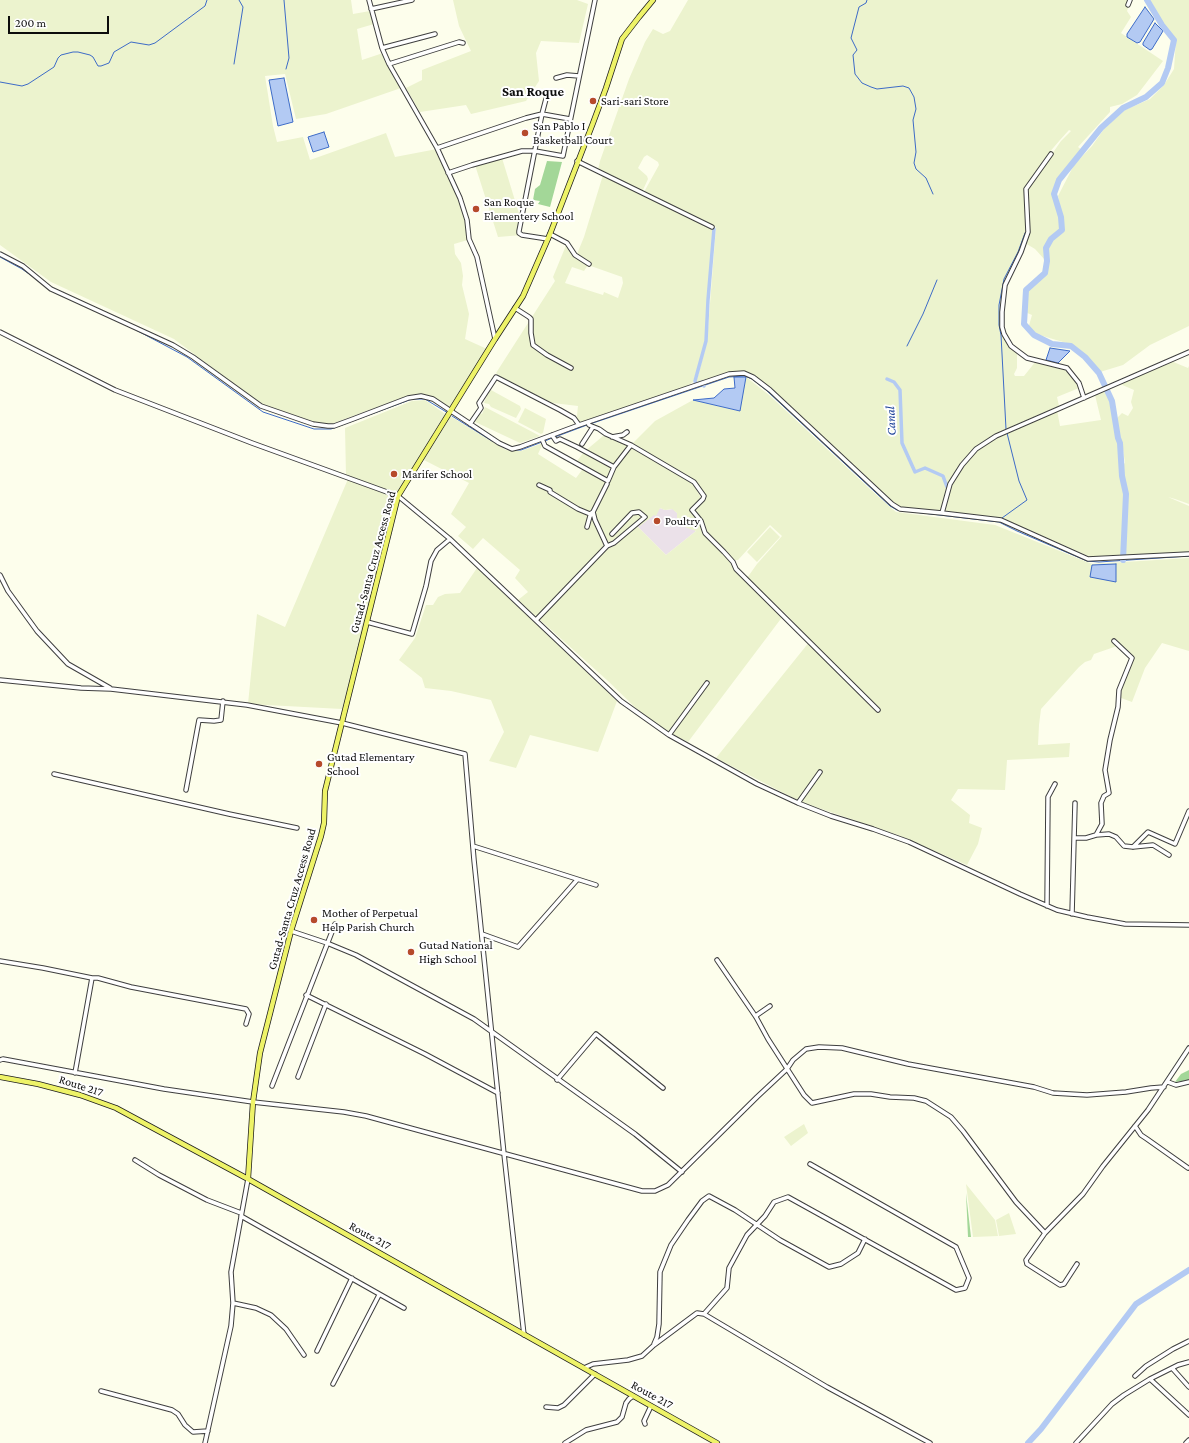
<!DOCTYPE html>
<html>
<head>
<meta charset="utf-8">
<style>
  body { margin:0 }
  #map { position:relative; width:1189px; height:1443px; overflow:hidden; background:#fdfeec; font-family:"Crimson Pro",serif }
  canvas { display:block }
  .scale { position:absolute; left:8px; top:16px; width:101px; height:18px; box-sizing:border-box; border:2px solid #0c0c0c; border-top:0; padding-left:5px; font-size:12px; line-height:14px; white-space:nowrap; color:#0c0c0c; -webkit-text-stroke:3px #fff; paint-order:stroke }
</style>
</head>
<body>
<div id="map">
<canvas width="1189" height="1443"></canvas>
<div class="scale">200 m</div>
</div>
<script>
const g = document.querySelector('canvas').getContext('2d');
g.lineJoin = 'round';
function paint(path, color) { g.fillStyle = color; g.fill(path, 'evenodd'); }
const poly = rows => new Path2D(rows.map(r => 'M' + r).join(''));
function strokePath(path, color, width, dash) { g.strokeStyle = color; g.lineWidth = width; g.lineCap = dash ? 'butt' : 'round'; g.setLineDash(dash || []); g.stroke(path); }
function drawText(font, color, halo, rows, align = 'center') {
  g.font = font + ' "Crimson Pro",serif'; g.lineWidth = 4; g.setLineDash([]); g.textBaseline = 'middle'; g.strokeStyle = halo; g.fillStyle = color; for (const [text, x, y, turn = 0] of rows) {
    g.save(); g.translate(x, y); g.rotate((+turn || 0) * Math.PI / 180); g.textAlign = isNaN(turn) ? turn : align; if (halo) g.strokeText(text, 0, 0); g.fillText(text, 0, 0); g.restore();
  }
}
paint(poly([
  [660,508,665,510,673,509,696,531,666,555,635,524,639,521,641,525]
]), '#ebe1e9');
paint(poly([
  [0,0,351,0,353,14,370,11,374,24,357,29,362,60,383,53,401,88,326,114,296,119,285,74,265,76,273,126,277,142,303,137,310,160,386,133,395,157,437,149,458,198,471,239,454,244,455,254,461,263,463,276,462,285,469,314,465,339,487,349,450,410,433,398,421,394,408,396,394,401,331,424,315,422,269,407,258,402,174,339,51,282,0,245],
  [453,0,577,0,588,4,579,43,541,41,536,53,539,81,526,101,471,114,466,105,420,112,406,88,422,80,422,70,471,51,459,26],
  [688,0,1131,0,1127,11,1131,17,1121,33,1163,61,1137,95,1122,104,1110,107,1110,112,1078,147,1082,150,1058,179,1053,194,1060,217,1061,230,1050,238,1045,248,1045,260,1035,249,1025,243,1027,236,1027,190,1061,141,1071,131,1069,130,1060,140,1048,154,1024,189,1027,230,1020,251,1003,287,1000,309,1000,321,1003,335,1017,352,1017,368,1014,374,1015,376,1024,376,1036,361,1066,370,1078,383,1079,388,1057,397,1059,406,1006,429,976,447,960,464,949,483,941,509,939,511,901,508,892,503,771,390,744,372,696,383,707,342,716,227,645,193,644,192,659,165,658,162,647,155,644,157,638,168,647,176,648,179,643,190,641,191,598,170,600,161,629,79,645,42,653,29,663,34,670,31],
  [1150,0,1189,0,1189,326,1150,345,1123,365,1100,372,1088,357,1073,345,1036,334,1028,329,1032,315,1025,312,1026,303,1028,290,1033,285,1047,274,1049,262,1048,249,1052,240,1063,231,1062,217,1058,196,1074,165,1092,146,1104,129,1125,110,1150,99,1164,85,1174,69,1176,39,1164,24],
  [502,158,520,217,518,231,522,235,498,237,475,165],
  [603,175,714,229,708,295,706,341,693,382,684,388,666,393,576,425,578,406,545,402,507,382,496,373,555,281,553,277,567,243,577,254,584,237],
  [588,265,622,277,623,283,618,298,604,292,603,295,565,283,572,267,584,271],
  [1171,361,1188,368,1189,366,1189,504,1175,499,1168,497,1189,506,1189,552,1124,557,1126,494,1122,465,1125,463,1122,442,1119,438,1116,419,1122,413,1128,416,1133,408,1131,402,1134,390,1120,384],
  [746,377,769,395,871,490,896,512,995,525,1092,564,1189,558,1189,651,1162,643,1145,668,1132,702,1121,698,1122,686,1133,660,1130,653,1125,648,1120,645,1094,654,1091,660,1085,662,1079,667,1041,709,1039,725,1038,745,1070,743,1069,757,1007,760,1005,790,958,789,951,800,970,815,969,823,982,828,978,844,967,865,898,835,801,802,716,758,810,641,788,616,747,578,757,564,782,536,770,525,738,560,733,560,705,532,693,510,706,497,695,482,631,445,655,421,693,400,739,411],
  [491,390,520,406,521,409,516,418,491,407,489,404,484,403,487,395],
  [1105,391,1111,401,1119,445,1122,476,1125,494,1123,557,1093,558,1001,518,944,511,951,484,963,465,977,449,996,437,1057,410,1060,426,1101,420,1095,395],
  [425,400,445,414,397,494,346,475,345,428,412,401],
  [485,407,540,436,520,443,471,420,476,411,482,414],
  [525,408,546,419,543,433,541,434,518,422],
  [450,416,506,450,511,451,521,451,543,443,538,454,576,478,585,466,577,461,584,452,603,436,630,446,692,482,701,498,690,510,702,525,703,533,783,616,688,742,670,733,641,713,608,681,518,600,528,592,515,578,520,570,483,538,473,549,458,536,466,527,451,514,469,483,422,459],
  [660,508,665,510,672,509,677,513,677,518,682,526,696,531,666,555,635,524,639,521,640,526,654,515,656,516],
  [348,479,394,496,378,573,342,709,248,704,257,614,285,627],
  [770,527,780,537,757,562,747,552],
  [477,568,617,701,598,752,530,735,516,768,489,761,504,732,491,700,451,691,425,688,422,678,399,660,415,638,426,605,433,605,438,597,445,594,460,593],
  [804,1124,808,1133,791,1146,784,1137],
  [966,1184,995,1220,998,1236,973,1237],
  [1009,1213,1016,1234,999,1236,996,1220]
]), '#ecf3ce');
paint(poly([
  [547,161,562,162,550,207,538,204,540,201,533,200,535,189,540,185],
  [1189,1070,1189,1080,1175,1082,1181,1074],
  [966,1193,971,1237,968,1237]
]), '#a3d798');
const water = poly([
  [1145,7,1154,19,1140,42,1137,43,1127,37,1127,34,1145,7],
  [1155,23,1163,31,1152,49,1150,50,1143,45,1143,43,1155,23],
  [284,78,293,122,278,126,269,80,284,78],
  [324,132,329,147,313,152,308,137,324,132],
  [1050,348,1070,351,1058,363,1046,360,1050,348],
  [734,377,746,377,740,411,693,400,714,398,724,389,735,388,734,377],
  [1116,564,1116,582,1090,577,1092,565,1116,564]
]);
paint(water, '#b3caf3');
strokePath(water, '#3d6bc7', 1);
strokePath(poly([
  [284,0,289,58,286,69],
  [867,0,866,3,859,7,851,38,857,50,853,55,855,74,862,83,871,87,877,89,903,86,909,88,914,97,916,109,913,120,916,152,914,163,916,169,926,178,933,194],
  [234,64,243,7,239,0],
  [0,82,22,86,28,84,54,67,58,58,61,55,73,52,78,52,90,55,93,57,98,66,101,66,109,63,114,52,131,42,149,45,155,43,205,6,207,0],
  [0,257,22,269,35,278],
  [136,330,187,357,263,412,314,429,331,429,412,399,425,399,448,413],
  [907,346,923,314,937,280],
  [452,416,492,441],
  [590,424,729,377,745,376,752,379,766,390,890,506,897,510,999,522,1017,531,1087,561,1099,562,1189,556],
  [1006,429,1001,335,999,325,999,305,1004,279,1018,252,1025,233],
  [555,437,587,425],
  [545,441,552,438],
  [497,444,510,450],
  [515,450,521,450,542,442],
  [1002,518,1027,500,1019,481,1007,433]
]), '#3d6bc7', 1);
strokePath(poly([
  [887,379,894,382,900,390,902,443,915,472,925,468,943,476,947,487],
  [704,386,703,382,696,384,695,381,706,341,708,300,714,229]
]), '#b3caf3', 3.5);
strokePath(poly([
  [1123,560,1126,494,1122,476,1120,443,1118,438,1112,401,1099,373,1085,357,1071,346,1052,344,1034,335,1024,324,1026,290,1045,273,1047,261,1046,248,1051,239,1062,230,1061,217,1054,194,1059,180,1101,128,1123,108,1146,97,1162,83,1168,68,1174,40,1162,25,1147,0],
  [1028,1443,1041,1429,1136,1304,1189,1270]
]), '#b3caf3', 6);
const minor = poly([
  [369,0,382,48,389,64,437,148,460,198,467,220,469,239,477,257,495,339],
  [1128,5,1130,0],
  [371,9,412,0],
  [382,48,435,34],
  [389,64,459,42,463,43],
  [556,78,567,75,579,76],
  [547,95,542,114,519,231,519,233,522,235,548,239],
  [437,148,526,118,542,114,570,119],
  [1051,154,1026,189,1028,232,1021,252,1005,285,1002,312,1002,327,1004,334,1011,346,1027,358,1067,368,1079,383,1084,398],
  [577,161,712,227],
  [448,173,472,165,522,151,535,151,563,156,595,0],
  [550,234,567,243,575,255,589,264],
  [0,254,23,266,51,289,173,345,193,357,261,406,313,424,328,426,334,426,353,419,408,398,421,396,433,399,499,443,512,449,520,447,579,425,729,374,744,373,753,377,770,390,892,504,900,509,942,513,950,484,962,465,976,449,996,436,1189,352],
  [515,308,529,317,531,319,531,333,533,345,547,355,571,368],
  [0,332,115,390,252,443,398,496,450,539,621,701,669,735,757,784,798,803,831,816,873,829,909,842,1020,894,1057,910,1087,917,1125,924,1189,925],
  [588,422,589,425,599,429,606,434,631,445,694,482,704,496,703,499,692,510,701,521,705,533,724,552,733,562,736,569,878,710],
  [470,424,481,408,479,403,496,377,560,410,574,418,579,425],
  [552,435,556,441,560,439,577,447,614,467],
  [612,437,623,435,627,432],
  [542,439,545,446,608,481,614,467,631,445],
  [582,444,593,427],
  [607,484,593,512,595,520,607,546],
  [539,485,550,490,550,492,578,509,590,514,593,512],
  [942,513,1001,520,1088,559,1189,554],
  [587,527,590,516,593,513],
  [0,575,8,591,37,631,68,664,110,688],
  [536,620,607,546,614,543,645,517,639,512,632,513,612,534],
  [367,622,412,634,426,586,431,561,437,550,450,539],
  [0,680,81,688,111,689,247,705,342,723,465,754,474,860,504,1154,524,1335],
  [669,735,707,683],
  [54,774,229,814,297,828],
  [186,790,199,720,214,721,221,720,223,701],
  [798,803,820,772],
  [1096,835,1102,824,1101,803,1104,796,1109,793,1105,770,1110,740,1118,707,1119,690,1132,658,1114,641],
  [1074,838,1086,838,1096,835,1109,834,1116,837,1124,846,1133,847,1153,845,1169,855],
  [473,846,596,885],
  [1133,847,1148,832,1175,844,1189,811],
  [1047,906,1048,797,1055,784],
  [1072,914,1075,803],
  [291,931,327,943,356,955,474,1019,635,1134,682,1172],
  [482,934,518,947,577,880],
  [717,960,756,1017,768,1039,804,1095,812,1103,854,1094,871,1094,890,1097,914,1098,926,1101,951,1117,963,1131,1016,1202,1045,1233],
  [0,961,43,968,92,978,98,978,131,987,246,1009,249,1014,246,1024],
  [306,995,425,1054,498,1093],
  [756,1017,757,1015,770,1006],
  [0,1060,3,1059,164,1089,253,1102,344,1112,366,1116,642,1191,655,1191,668,1185,757,1097,787,1069,793,1060,806,1049,819,1047,842,1048,908,1064,1034,1087,1053,1093,1087,1095,1126,1092,1151,1088,1164,1087],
  [75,1073,92,978],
  [298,1077,326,1004],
  [557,1080,596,1034,663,1088],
  [1168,1082,1176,1085,1189,1082],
  [272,1086,335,924],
  [1135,1126,1141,1135,1147,1139,1188,1168],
  [135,1160,159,1175,207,1200,241,1213],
  [241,1216,404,1308],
  [1077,1264,1064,1284,1060,1285,1027,1264,1026,1260,1045,1233,1083,1194,1103,1166,1148,1110,1189,1048],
  [233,1303,256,1308,271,1315,286,1329,304,1355],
  [704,1314,727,1288,729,1268,747,1235,765,1216,774,1202,788,1197,956,1290,965,1288,969,1278,956,1247,810,1164],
  [654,1344,657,1337,659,1324,660,1272,671,1245,688,1220,702,1201,709,1196,735,1210,780,1240,829,1267,841,1264,858,1253,865,1239],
  [317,1351,352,1278],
  [584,1368,593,1364,628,1360,642,1356,654,1345,697,1313,704,1314,827,1387,930,1443],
  [1172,1368,1189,1387],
  [1135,1376,1146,1366,1173,1349,1189,1341],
  [1150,1379,1189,1415],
  [333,1384,379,1295],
  [101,1391,172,1410,178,1414,185,1425,193,1432,208,1431],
  [546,1407,558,1408,564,1405,595,1374],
  [645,1424,644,1421,651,1406],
  [205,1443,231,1326,233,1303,231,1272,248,1179],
  [565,1443,586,1430,617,1422,622,1417,626,1403,629,1399,633,1396],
  [1076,1443,1112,1404,1124,1395,1150,1379,1178,1365,1189,1362],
  [1186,1443,1189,1440]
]);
const major = poly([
  [0,1077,38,1084,80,1095,116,1108,248,1179,717,1443],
  [248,1179,253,1102,260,1053,291,931,321,836,324,823,325,791,398,496,495,339,523,296,550,234,593,123,606,88,622,39,639,17,653,0]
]);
strokePath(minor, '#3f3f3f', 5.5);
strokePath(major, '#1d1d1d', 6);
strokePath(minor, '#fff', 3.5);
strokePath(major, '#eef368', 4.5);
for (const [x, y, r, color] of [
  [593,101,4,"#b64a2b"],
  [525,133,4,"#b64a2b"],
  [476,209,4,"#b64a2b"],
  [394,474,4,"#b64a2b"],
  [657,521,4,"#b64a2b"],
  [319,764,4,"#b64a2b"],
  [314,920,4,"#b64a2b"],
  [411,952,4,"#b64a2b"]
]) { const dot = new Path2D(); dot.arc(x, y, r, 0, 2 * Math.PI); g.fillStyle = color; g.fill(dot); strokePath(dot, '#fff', 1.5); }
drawText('12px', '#0c0c0c', '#fff', [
  ["Sari-sari Store",601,101],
  ["San Pablo I",533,126],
  ["Basketball Court",533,140],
  ["San Roque",484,202],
  ["Elementery School",484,216],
  ["Marifer School",402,474],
  ["Poultry",665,521],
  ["Gutad Elementary",327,757],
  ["School",327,771],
  ["Mother of Perpetual",322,913],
  ["Help Parish Church",322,927],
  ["Gutad National",419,945],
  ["High School",419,959]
], 'left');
drawText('12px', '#0c0c0c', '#fff', [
  ["Gutad-Santa Cruz Access Road",373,562,-75],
  ["Gutad-Santa Cruz Access Road",292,899,-74],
  ["Route 217",81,1086,18],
  ["Route 217",370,1236,29],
  ["Route 217",652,1395,29]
]);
drawText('italic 13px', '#1b4098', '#fff', [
  ["Canal",891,421,-93]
]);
drawText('bold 14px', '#0c0c0c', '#fff', [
  ["San Roque",533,92]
]);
</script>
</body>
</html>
